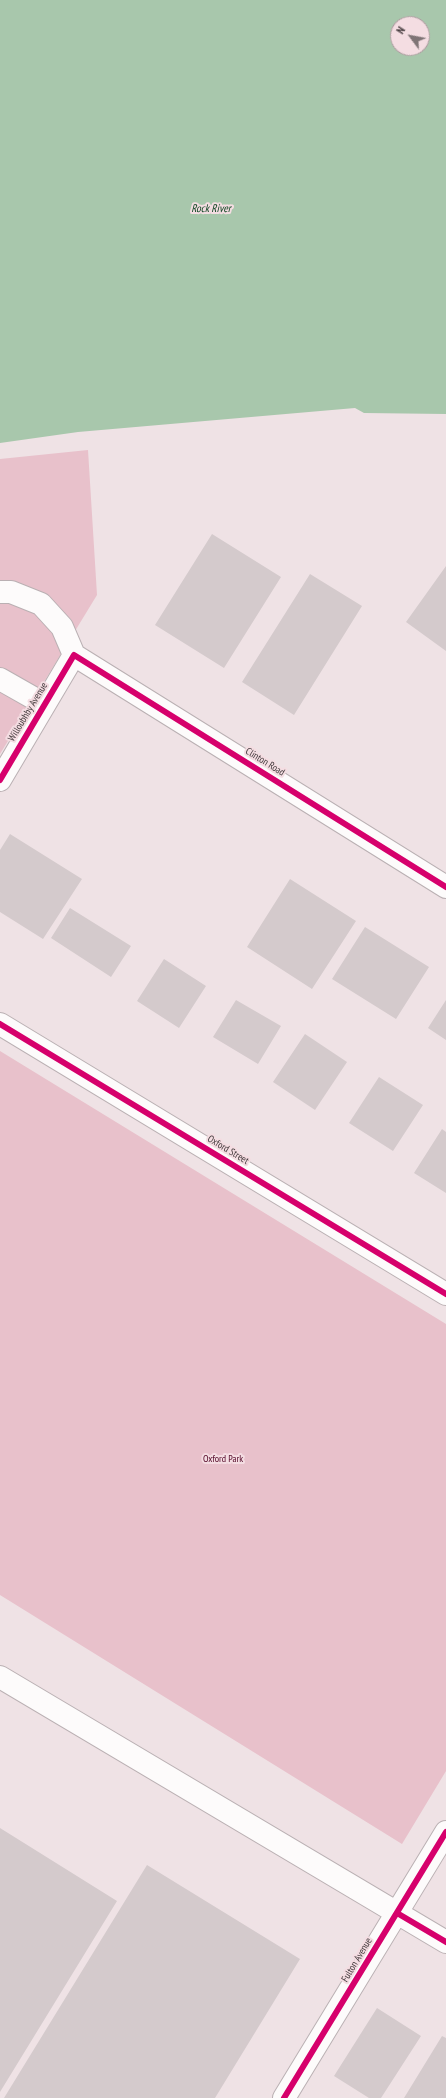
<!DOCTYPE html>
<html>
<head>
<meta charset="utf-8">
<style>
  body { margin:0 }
  #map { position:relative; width:446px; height:2098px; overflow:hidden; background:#efe2e5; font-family:"PT Sans Narrow",sans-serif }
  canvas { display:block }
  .north { position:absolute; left:390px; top:16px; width:40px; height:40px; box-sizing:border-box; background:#f4dde2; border:1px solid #ad9b9f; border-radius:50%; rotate:302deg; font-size:11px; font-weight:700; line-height:16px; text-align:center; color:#42393b }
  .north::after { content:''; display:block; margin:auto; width:14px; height:18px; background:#7f7476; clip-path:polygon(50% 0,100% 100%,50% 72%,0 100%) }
</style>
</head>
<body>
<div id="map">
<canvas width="446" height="2098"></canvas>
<div class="north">N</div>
</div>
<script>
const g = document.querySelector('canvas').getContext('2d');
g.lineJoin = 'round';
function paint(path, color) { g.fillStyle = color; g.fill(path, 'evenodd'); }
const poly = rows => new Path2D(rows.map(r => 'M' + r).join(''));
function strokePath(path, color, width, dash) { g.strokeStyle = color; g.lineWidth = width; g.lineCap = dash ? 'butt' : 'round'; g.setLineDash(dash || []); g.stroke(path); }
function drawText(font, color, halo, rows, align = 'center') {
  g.font = font + ' "PT Sans Narrow",sans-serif'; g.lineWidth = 4; g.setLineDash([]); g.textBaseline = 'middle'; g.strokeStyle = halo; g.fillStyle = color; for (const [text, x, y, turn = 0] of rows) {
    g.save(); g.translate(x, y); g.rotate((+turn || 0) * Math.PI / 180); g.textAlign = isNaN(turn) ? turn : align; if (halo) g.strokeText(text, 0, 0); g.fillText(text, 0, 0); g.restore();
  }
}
paint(poly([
  [88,450,97,595,0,754,0,459],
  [0,1051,446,1324,446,1771,402,1844,0,1595]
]), '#e8c1cb');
paint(poly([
  [0,0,446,0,446,414,364,413,355,408,78,432,0,443],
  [398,24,422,24,422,48,398,48]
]), '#a8c7ac');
paint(poly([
  [212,534,281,577,224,668,155,625],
  [446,566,446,651,406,622],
  [310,574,362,606,294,715,242,682],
  [10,834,82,879,43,939,0,912,0,850],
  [290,879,356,921,312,989,247,947],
  [70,908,131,946,111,977,51,938],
  [365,927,429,967,396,1019,332,979],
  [164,959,206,986,179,1028,137,1001],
  [236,1000,281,1026,258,1064,213,1037],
  [446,1000,446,1040,428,1028],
  [305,1034,347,1062,315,1110,273,1082],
  [379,1077,423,1105,393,1151,349,1123],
  [442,1129,446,1132,446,1193,414,1173],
  [0,1828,117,1901,0,2092],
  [147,1865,300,1959,215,2098,4,2098],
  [377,2008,421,2036,381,2098,369,2098,334,2076],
  [442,2036,446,2038,446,2098,404,2098]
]), '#d4cacc');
const minor = poly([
  [0,592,11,592,41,604,62,627,74,655],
  [74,655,446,887],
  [0,679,44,704],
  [0,780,74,655],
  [0,1024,446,1294],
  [0,1677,446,1942],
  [284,2098,446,1832]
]);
strokePath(minor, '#bab0b3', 24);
strokePath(minor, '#fdfbfb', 22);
strokePath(poly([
  [0,780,74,655,446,887],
  [0,1024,446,1294],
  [397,1913,446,1942],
  [284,2098,446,1832]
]), '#d6006c', 6);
drawText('10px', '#42393b', '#f4dde2', [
  ["Willoubhby Avenue",28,712,-59],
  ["Clinton Road",265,762,32],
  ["Oxford Street",228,1150,31],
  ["Fulton Avenue",357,1960,-59]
]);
drawText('10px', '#520626', '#f4dde2', [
  ["Oxford Park",223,1459]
]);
drawText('italic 11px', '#003d17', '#f4dde2', [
  ["Rock River",211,209]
]);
</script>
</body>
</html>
